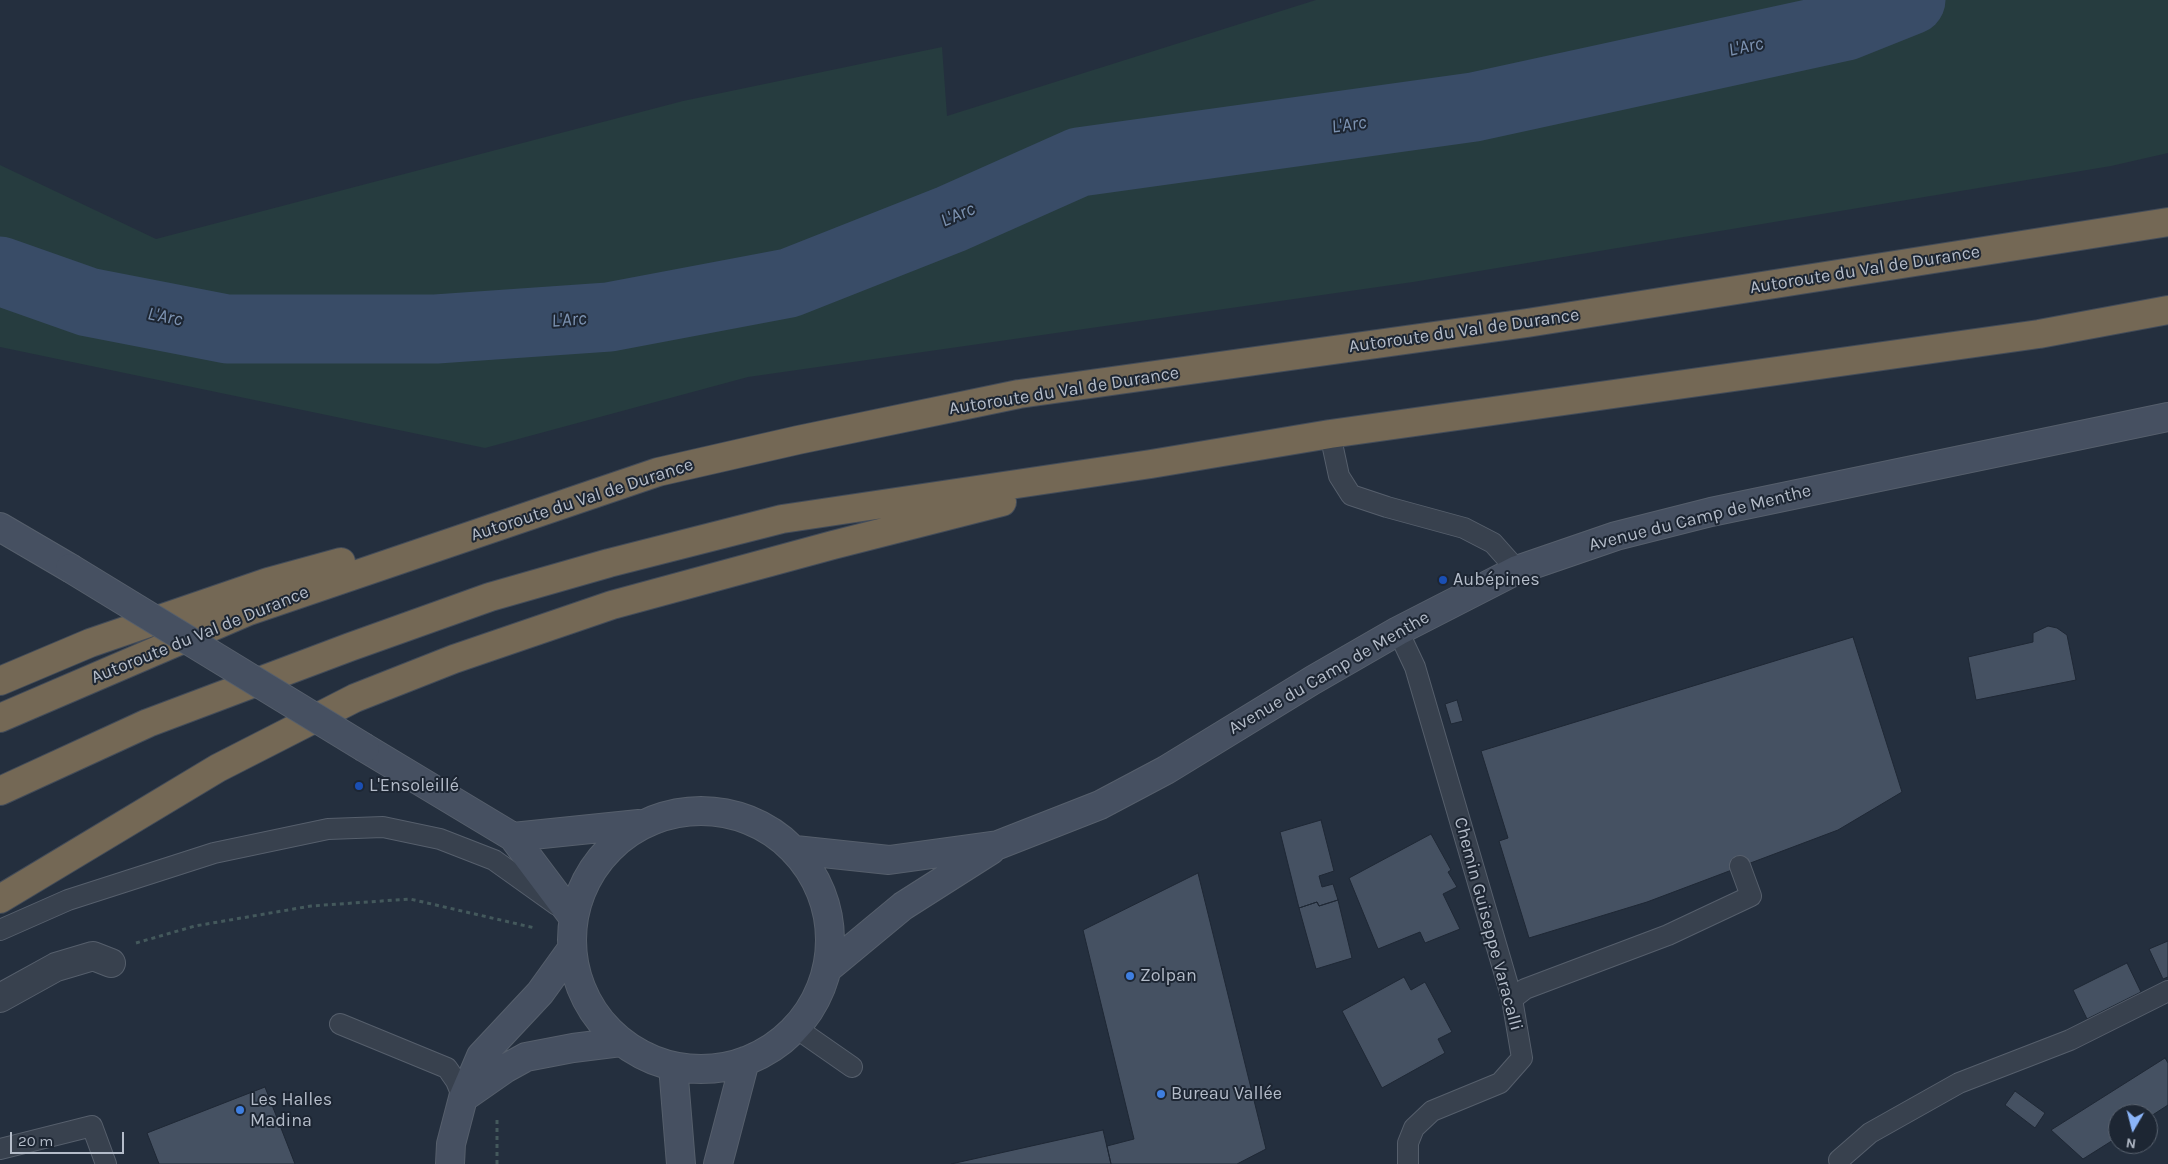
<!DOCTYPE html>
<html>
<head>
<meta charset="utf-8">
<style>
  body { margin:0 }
  #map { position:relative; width:2168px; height:1164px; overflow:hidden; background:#242f3e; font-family:Karla,sans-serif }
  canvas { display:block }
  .north { position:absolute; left:2108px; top:1104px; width:50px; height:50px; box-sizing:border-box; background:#1d2633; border:1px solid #59626f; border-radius:50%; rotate:188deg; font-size:14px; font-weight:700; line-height:20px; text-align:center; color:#b4bcc9 }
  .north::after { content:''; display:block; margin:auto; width:18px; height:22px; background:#8ab4f8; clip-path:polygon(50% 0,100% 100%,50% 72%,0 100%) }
  .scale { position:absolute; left:10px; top:1132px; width:114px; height:22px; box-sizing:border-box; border:2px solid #b4bcc9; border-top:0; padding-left:6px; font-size:15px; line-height:18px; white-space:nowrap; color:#b4bcc9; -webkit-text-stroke:4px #1d2633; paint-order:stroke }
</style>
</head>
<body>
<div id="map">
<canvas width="2168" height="1164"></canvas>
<div class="north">N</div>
<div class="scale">20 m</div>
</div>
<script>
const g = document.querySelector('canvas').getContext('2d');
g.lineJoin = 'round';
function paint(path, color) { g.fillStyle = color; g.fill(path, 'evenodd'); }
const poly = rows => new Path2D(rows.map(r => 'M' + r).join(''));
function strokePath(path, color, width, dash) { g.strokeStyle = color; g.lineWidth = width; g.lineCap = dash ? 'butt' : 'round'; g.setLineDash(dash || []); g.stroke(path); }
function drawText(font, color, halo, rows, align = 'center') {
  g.font = font + ' Karla,sans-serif'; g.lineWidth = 4; g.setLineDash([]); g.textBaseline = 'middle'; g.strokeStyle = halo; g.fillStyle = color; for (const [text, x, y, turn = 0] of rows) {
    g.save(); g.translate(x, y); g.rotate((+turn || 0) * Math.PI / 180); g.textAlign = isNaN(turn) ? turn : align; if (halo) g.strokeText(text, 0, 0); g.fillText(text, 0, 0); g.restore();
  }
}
paint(poly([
  [1316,0,2168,0,2168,153,2111,166,1413,282,748,377,485,448,0,347,0,165,156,239,683,101,942,47,947,116]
]), '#263c3f');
strokePath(poly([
  [0,271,88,302,227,329,436,329,609,317,789,283,951,219,1079,162,1474,107,1846,26,1911,0]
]), '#394c67', 69);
const building = poly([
  [2048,626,2057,628,2067,635,2076,680,1976,700,1968,657,2033,642,2033,633,2048,626],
  [1853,637,1902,792,1838,830,1647,902,1529,938,1499,841,1508,838,1481,751,1853,637],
  [1457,700,1463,721,1451,724,1445,704,1457,700],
  [1321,820,1334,871,1319,876,1322,887,1333,884,1338,900,1319,906,1317,902,1299,908,1280,832,1321,820],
  [1431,834,1451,870,1448,872,1457,887,1443,894,1460,929,1425,943,1420,932,1378,949,1349,878,1431,834],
  [1198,873,1266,1149,1237,1164,1111,1164,1107,1146,1134,1139,1083,930,1198,873],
  [1338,900,1352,958,1316,969,1299,908,1317,902,1319,906,1338,900],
  [2168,941,2168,977,2163,979,2149,949,2168,941],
  [2127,963,2141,992,2087,1019,2073,990,2127,963],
  [1404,977,1411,990,1425,982,1452,1032,1438,1039,1445,1053,1382,1088,1342,1011,1404,977],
  [2165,1058,2168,1063,2168,1105,2148,1118,2148,1114,2118,1114,2118,1137,2083,1159,2051,1130,2165,1058],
  [265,1087,295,1164,159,1164,147,1133,265,1087],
  [2015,1091,2045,1113,2035,1128,2005,1105,2015,1091],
  [1103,1130,1111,1164,951,1164,1103,1130]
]);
paint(building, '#455162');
strokePath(building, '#1f2835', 1);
const lane = poly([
  [1330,434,1339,476,1351,495,1387,507,1464,528,1493,543,1517,570],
  [1398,631,1415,667,1512,999,1522,1058,1500,1083,1432,1111,1414,1128,1408,1143,1408,1164],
  [0,930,68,900,214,853,328,829,383,827,440,839,494,860,557,905],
  [1512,999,1525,989,1668,935,1751,896,1740,866],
  [340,1024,447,1068,456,1081,463,1098],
  [796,1028,852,1067],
  [0,1149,92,1126,106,1164],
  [1839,1160,1870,1133,1959,1083,2070,1040,2168,991]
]);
const street = poly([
  [0,998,56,967,93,956,111,963]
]);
const secondary = poly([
  [0,527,70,568],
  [365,748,513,837,573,917],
  '572 940a129 129 0 1 1 258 0a129 129 0 1 1-258 0Z',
  [513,837,639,824],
  [795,850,889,860,998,845,1100,805,1166,770,1313,680,1398,631,1517,570,1616,536,1711,512,2168,417],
  [827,969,903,906,991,850],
  [673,1066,681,1164],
  [463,1098,506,1068,526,1057,573,1048,621,1042],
  [450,1164,451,1144,463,1098,481,1056,540,993,571,950],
  [718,1164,745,1061]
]);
const highway = poly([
  [0,681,90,643,268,582,341,562],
  [0,718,249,611,658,472,798,440,1019,394,1527,323,2168,222],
  [0,791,148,723,350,647,490,597,609,563,782,519,1151,464,1330,434,2039,334,2168,310],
  [0,899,218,768,355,698,454,659,612,605,833,545,1002,502]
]);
strokePath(lane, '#565f6c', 22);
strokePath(street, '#565f6c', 30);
strokePath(secondary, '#565f6c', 30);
strokePath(highway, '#434c59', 30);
strokePath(poly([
  [136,943,195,926,311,906,410,899,535,928],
  [497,1164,497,1116]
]), '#44595c', 3, [4, 4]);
strokePath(lane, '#38414e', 20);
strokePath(street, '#38414e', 28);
strokePath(secondary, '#465061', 28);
strokePath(highway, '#746855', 28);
const secondaryBridge = poly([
  [70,568,365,748]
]);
strokePath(secondaryBridge, '#565f6c', 30, []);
strokePath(secondaryBridge, '#465061', 28);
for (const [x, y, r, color] of [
  [1443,580,5,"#1a4fb4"],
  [359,786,5,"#1a4fb4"],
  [1130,976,5,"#3f7fe0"],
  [1161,1094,5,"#3f7fe0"],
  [240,1110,5,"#3f7fe0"]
]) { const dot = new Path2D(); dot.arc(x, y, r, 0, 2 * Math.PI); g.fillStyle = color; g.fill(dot); strokePath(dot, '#1d2633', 2); }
drawText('18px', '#b4bcc9', '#1d2633', [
  ["Autoroute du Val de Durance",1865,270,-9],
  ["Autoroute du Val de Durance",1464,331,-8],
  ["Autoroute du Val de Durance",1064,391,-9],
  ["Autoroute du Val de Durance",582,500,-18],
  ["Avenue du Camp de Menthe",1700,518,-14],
  ["Autoroute du Val de Durance",200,635,-22],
  ["Avenue du Camp de Menthe",1329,673,-30],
  ["Chemin Guiseppe Varacalli",1488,924,75]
]);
drawText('18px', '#b4bcc9', '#1d2633', [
  ["Aubépines",1453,580],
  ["L'Ensoleillé",369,786],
  ["Zolpan",1140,976],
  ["Bureau Vallée",1171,1094],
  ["Les Halles",250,1100],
  ["Madina",250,1121]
], 'left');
drawText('italic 19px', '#7c92b1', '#1d2633', [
  ["L'Arc",1746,47,-12],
  ["L'Arc",1349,125,-8],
  ["L'Arc",958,215,-23],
  ["L'Arc",165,317,11],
  ["L'Arc",569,320,-4]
]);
</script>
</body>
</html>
